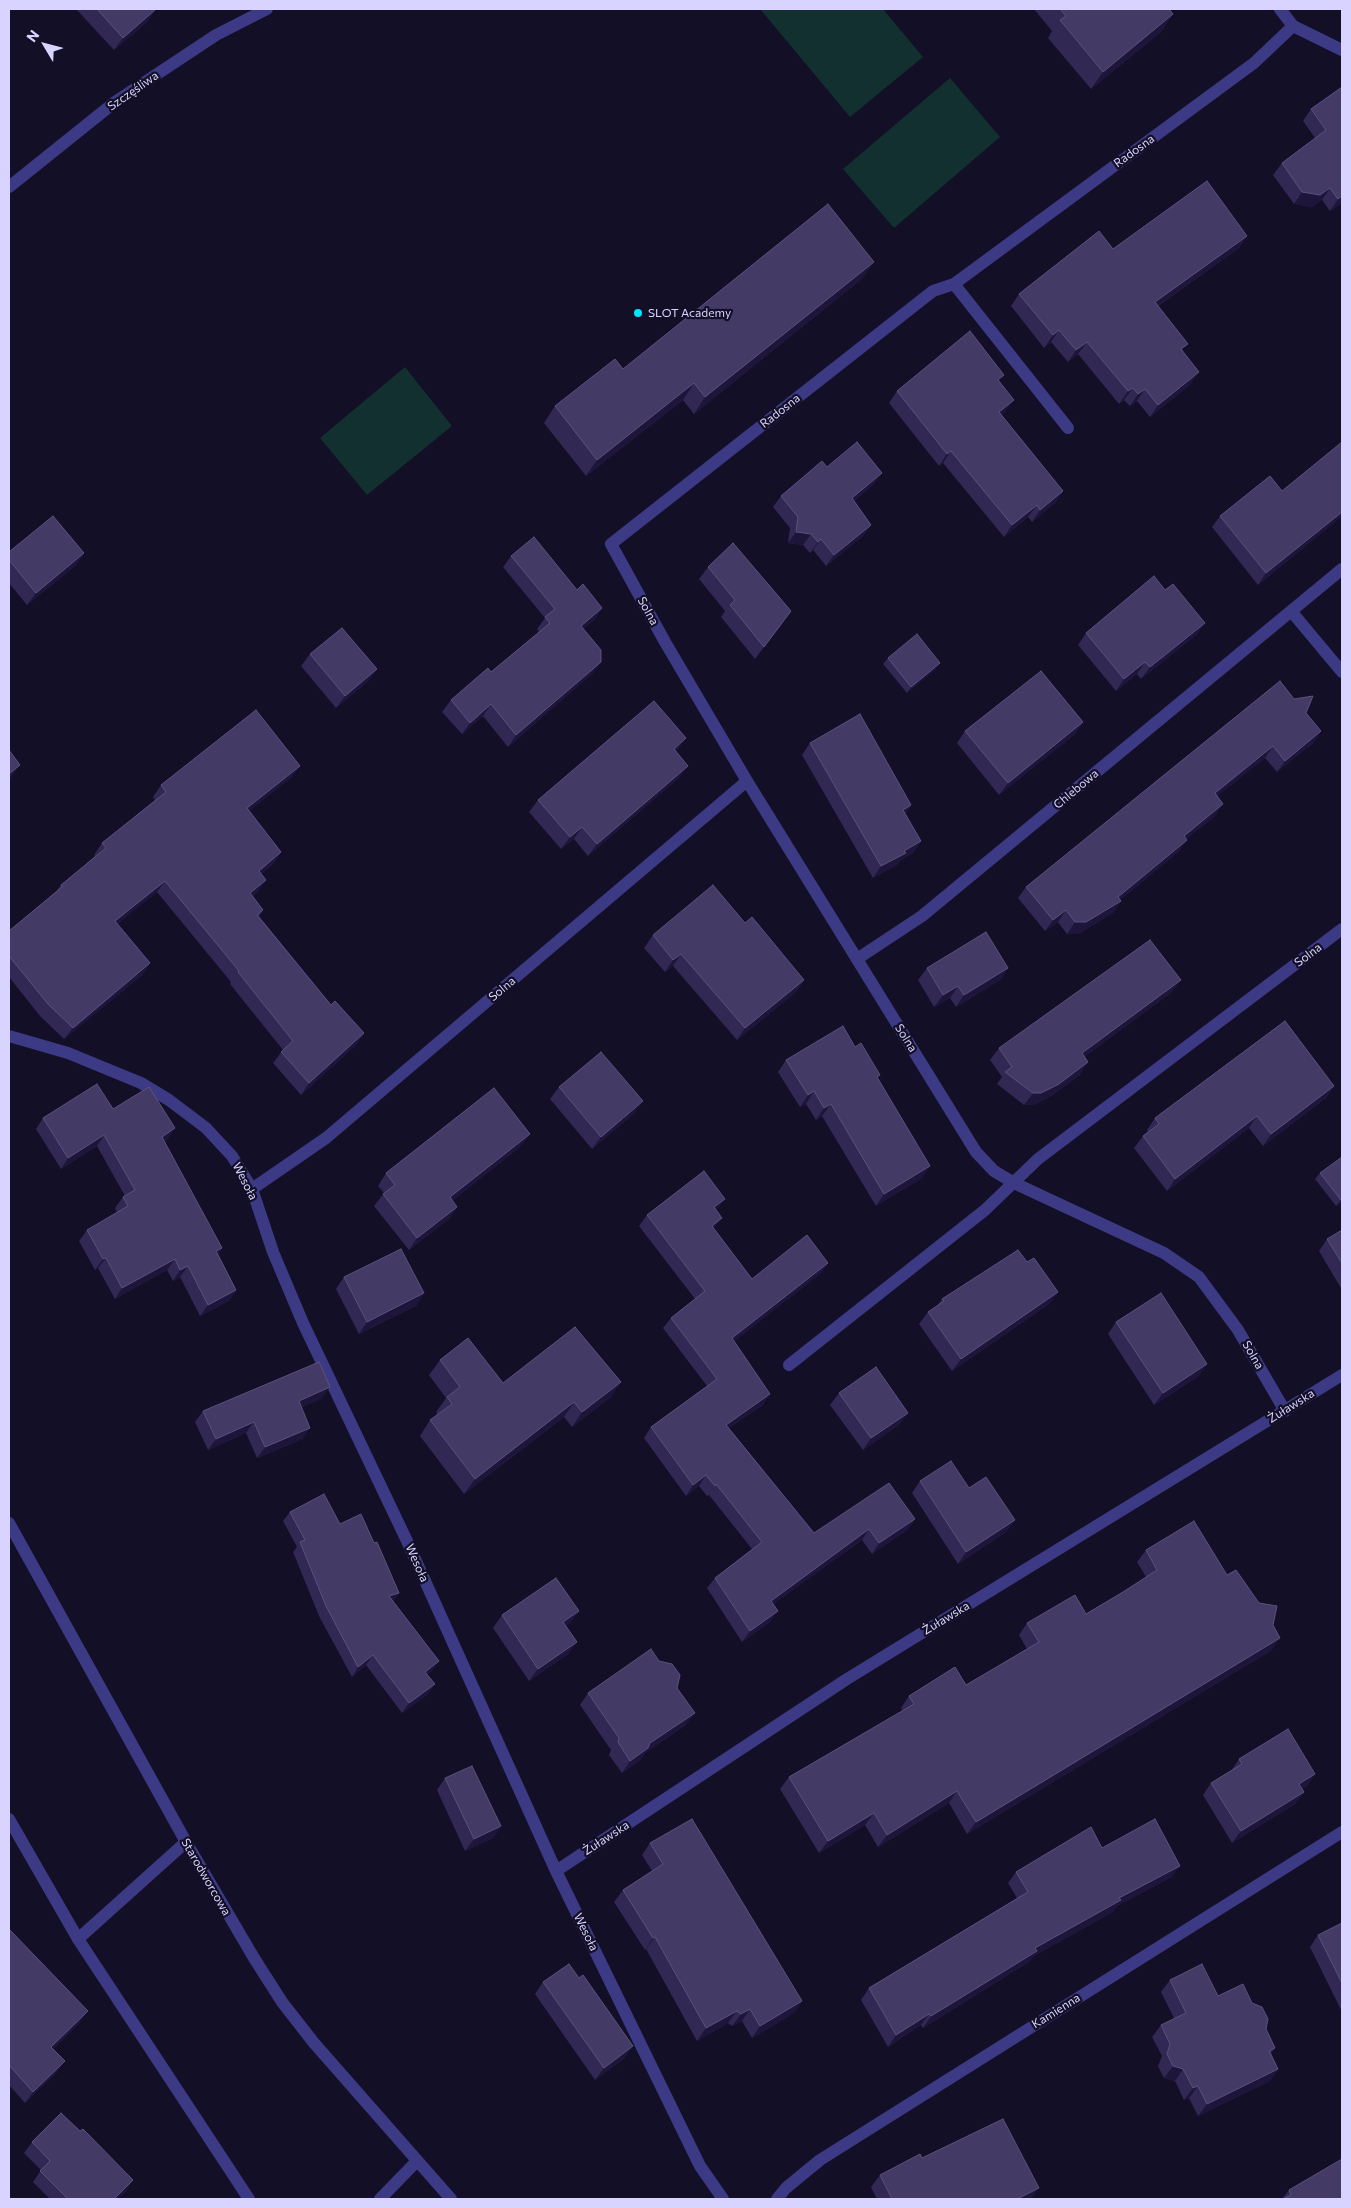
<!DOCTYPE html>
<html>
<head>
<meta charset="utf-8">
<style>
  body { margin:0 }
  #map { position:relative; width:1351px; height:2208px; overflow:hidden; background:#130f26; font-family:Commissioner,sans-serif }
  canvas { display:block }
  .frame { position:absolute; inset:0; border:10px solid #d9d4ff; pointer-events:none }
  .north { position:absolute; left:20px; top:20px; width:50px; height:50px; -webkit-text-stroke:4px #130f26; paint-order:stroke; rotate:307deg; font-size:14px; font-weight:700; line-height:20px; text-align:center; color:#d9d4ff }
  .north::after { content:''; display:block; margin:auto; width:18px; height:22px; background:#d9d4ff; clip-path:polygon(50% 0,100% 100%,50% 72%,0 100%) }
</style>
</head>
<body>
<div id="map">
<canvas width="1351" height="2208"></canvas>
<div class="frame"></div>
<div class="north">N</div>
</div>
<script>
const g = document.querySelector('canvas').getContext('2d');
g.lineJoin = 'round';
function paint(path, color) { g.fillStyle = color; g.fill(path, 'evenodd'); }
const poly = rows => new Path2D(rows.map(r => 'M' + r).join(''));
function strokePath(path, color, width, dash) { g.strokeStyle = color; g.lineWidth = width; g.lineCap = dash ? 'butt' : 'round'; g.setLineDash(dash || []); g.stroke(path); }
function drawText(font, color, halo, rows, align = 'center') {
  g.font = font + ' Commissioner,sans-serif'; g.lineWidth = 4.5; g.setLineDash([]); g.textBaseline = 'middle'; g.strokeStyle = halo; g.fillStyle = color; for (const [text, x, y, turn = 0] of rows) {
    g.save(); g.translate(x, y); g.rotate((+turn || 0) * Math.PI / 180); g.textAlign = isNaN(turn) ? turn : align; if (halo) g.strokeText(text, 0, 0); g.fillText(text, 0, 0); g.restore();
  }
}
paint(poly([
  [760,9,883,9,923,57,850,117],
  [950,78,1000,137,894,228,843,169],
  [405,367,452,426,367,495,320,438]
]), '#12302f');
strokePath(poly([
  [1293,26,1342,50],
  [78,1939,186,1842]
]), '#3d3a85', 12);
strokePath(poly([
  [1280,9,1293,26,1254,63,954,284,933,291,611,544,665,642,747,781,976,1152,994,1171,1014,1183,1164,1253,1199,1277,1238,1330,1285,1411],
  [9,187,115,102,216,35,267,9],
  [954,284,1068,428],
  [1291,611,1342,672],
  [857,959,922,916,1342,569],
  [9,1036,68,1053,141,1083,169,1100,206,1128,232,1156,252,1189,273,1252,303,1323,407,1541,556,1871,700,2166,723,2199],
  [252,1189,326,1138,747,781],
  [789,1365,985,1210,1038,1159,1342,929],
  [9,1523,186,1842,254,1958,282,2002,314,2043,451,2199],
  [9,1819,78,1939,249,2199],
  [556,1871,847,1679,1342,1375],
  [380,2199,417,2161],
  [777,2199,786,2188,820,2160,1342,1832]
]), '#3d3a85', 12);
paint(poly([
  [76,9,156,9,147,22,114,50],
  [1034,9,1169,9,1173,14,1161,32,1091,89,1048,38,1052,31],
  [1342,87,1342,203,1330,211,1322,200,1312,207,1294,204,1273,175,1282,163,1315,138,1303,121,1311,109],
  [1247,236,1239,248,1158,306,1183,351,1191,384,1150,417,1137,401,1130,406,1124,400,1119,404,1078,354,1068,362,1051,342,1044,348,1011,306,1019,294,1113,249],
  [863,278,694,414,683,400,586,476,544,423,555,406,623,369],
  [999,382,1005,412,1001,415,1063,491,1055,503,1032,522,1028,517,1004,537,943,463,939,466,889,403,897,391],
  [827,467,874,484,854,501,871,525,863,536,826,566,813,550,810,553,803,545,788,543,790,528,773,507,781,496],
  [1282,491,1342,516,1258,585,1212,527,1220,516],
  [9,552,84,553,76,565,27,605,9,583],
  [511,556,577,590,602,608,594,620,583,629,593,673,508,747,483,716,462,734,442,712,451,700,491,672,539,632,537,629,545,618,503,567],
  [708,567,791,611,755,659,721,617,725,611,699,579],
  [1165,590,1205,623,1196,635,1141,679,1137,674,1116,691,1078,645,1086,633],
  [310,654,377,669,368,681,336,708,301,666],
  [888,658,936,669,907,693,883,664],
  [1306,713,1321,731,1313,743,1277,772,1265,758,1217,796,1215,816,1186,839,1187,840,1178,852,1120,900,1121,901,1113,913,1078,934,1067,934,1058,922,1045,931,1018,898,1026,887],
  [1083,722,1075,734,999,795,957,743,965,731],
  [810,743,911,805,905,814,921,841,913,853,901,860,897,865,873,878,802,755],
  [676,751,679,778,588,856,574,839,561,849,529,812,538,800,677,751],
  [292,777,249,811,281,852,273,864,261,874,258,892,253,896,263,910,259,916,331,1005,364,1033,356,1045,301,1095,273,1063,283,1050,230,984,231,982,157,892,117,924,150,963,142,975,64,1039,40,1016,9,977,9,931,54,894,61,885,95,856,94,855,102,843,155,800,153,797,161,785],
  [745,923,804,980,796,992,737,1040,673,966,665,972,644,948,653,935],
  [927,968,1008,968,1000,980,956,1007,950,998,934,1007,918,980],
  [1172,992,1084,1057,1080,1075,1051,1096,1033,1105,1024,1105,997,1084,1002,1077,990,1060,999,1048],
  [855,1047,878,1078,922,1178,876,1206,822,1116,816,1120,806,1104,800,1107,778,1072,786,1060],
  [1334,1086,1326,1098,1263,1146,1249,1128,1167,1191,1134,1148,1143,1136,1148,1132,1147,1130,1155,1118],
  [559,1087,635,1113,592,1149,550,1099],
  [113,1109,168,1139,164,1141,222,1248,218,1254,236,1290,229,1301,200,1316,180,1277,173,1281,167,1270,115,1299,98,1268,95,1270,79,1241,87,1230,117,1212,115,1208,123,1197,125,1196,97,1146,61,1169,36,1129,43,1118],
  [521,1146,452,1201,457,1207,449,1219,409,1250,374,1206,384,1193,378,1186,386,1173],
  [1342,1157,1342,1202,1336,1206,1315,1179,1320,1173],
  [725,1199,716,1210,714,1229,752,1279,828,1263,821,1273,734,1341,763,1405,729,1428,814,1533,915,1519,907,1530,872,1554,862,1540,773,1604,770,1622,742,1642,707,1588,715,1578,752,1549,709,1495,707,1496,699,1486,686,1496,644,1438,651,1427,707,1386,663,1328,671,1318,695,1299,639,1226,647,1215],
  [1342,1230,1342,1290,1319,1251,1327,1239],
  [1027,1262,1058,1292,1049,1304,952,1371,919,1324,928,1312,937,1306,942,1299],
  [344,1277,424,1293,416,1306,359,1334,336,1289],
  [1116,1322,1199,1376,1154,1405,1108,1334],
  [440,1360,503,1383,611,1397,572,1427,564,1417,464,1494,420,1436,430,1420,438,1415,436,1412,446,1398,429,1375],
  [839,1393,908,1413,899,1425,863,1450,830,1405],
  [322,1398,302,1407,303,1439,257,1458,246,1433,208,1450,195,1422,203,1411],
  [920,1481,969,1488,1015,1520,1006,1532,958,1564,912,1493],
  [290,1512,340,1524,374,1543,399,1593,393,1601,432,1671,427,1675,428,1694,402,1713,366,1665,352,1677,319,1616,293,1552,297,1547,283,1521],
  [1146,1550,1227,1575,1273,1625,1272,1650,967,1834,949,1803,878,1847,865,1825,819,1853,780,1789,789,1777,903,1711,901,1708,909,1696,966,1685,1027,1649,1019,1635,1027,1623,1086,1614,1123,1592,1146,1577,1137,1562],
  [579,1611,570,1623,566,1626,577,1642,568,1654,529,1681,493,1628,502,1615],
  [677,1688,686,1725,645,1753,640,1760,622,1773,609,1755,611,1750,580,1705,588,1693],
  [1239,1759,1315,1774,1307,1786,1302,1789,1304,1792,1295,1804,1232,1843,1203,1795,1211,1783,1231,1771],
  [445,1778,501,1826,493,1838,465,1851,437,1790],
  [650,1843,802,2001,794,2013,752,2038,742,2021,732,2026,728,2023,697,2041,646,1949,645,1950,614,1902,623,1890,652,1871,642,1855],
  [1102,1848,1172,1877,1117,1906,1113,1912,1032,1957,1029,1962,923,2028,921,2025,888,2047,861,2000,869,1988,1017,1898,1008,1883,1016,1872],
  [1342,1923,1342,2012,1310,1947,1318,1935],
  [9,1929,80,2022,53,2049,57,2072,25,2103,9,2085],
  [1170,1980,1218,1996,1266,2029,1275,2048,1271,2053,1278,2069,1270,2081,1198,2116,1189,2098,1184,2100,1175,2081,1164,2078,1158,2066,1162,2056,1152,2037,1161,2025,1174,2018,1161,1992],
  [543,1982,625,2058,595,2080,535,1994],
  [80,2131,133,2180,126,2191,117,2199,50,2199,33,2182,41,2170,24,2153,32,2142],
  [880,2175,1031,2199,877,2199,871,2187],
  [1289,2190,1342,2199,1282,2199]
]), '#312854');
paint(poly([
  [156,9,147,22,114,50,123,38],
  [1173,14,1161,32,1091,89,1103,72],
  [1330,188,1322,200,1312,207,1294,204,1302,192],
  [1342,196,1342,203,1330,211,1338,199],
  [1247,236,1239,248,1146,314,1155,302],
  [874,262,863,278,694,414,705,397],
  [1059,330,1051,342,1044,348,1053,335],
  [1087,342,1078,354,1068,362,1076,350],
  [1199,372,1191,384,1150,417,1158,405],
  [694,383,683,400,586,476,597,460],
  [1133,388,1124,400,1119,404,1128,391],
  [1145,389,1137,401,1130,406,1138,394],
  [1014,400,1005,412,990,424,999,412],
  [951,451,943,463,939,466,947,454],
  [882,473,874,484,844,509,852,498],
  [1063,491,1055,503,1032,522,1040,510],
  [1037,505,1028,517,1004,537,1012,525],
  [1342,512,1342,516,1258,585,1266,573],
  [871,525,863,536,826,566,834,555],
  [796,532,811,534,803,545,788,543],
  [821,539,813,550,810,553,818,542],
  [84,553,76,565,27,605,36,593],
  [602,608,594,620,573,637,581,626],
  [1205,623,1196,635,1141,679,1150,667],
  [601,662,593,673,508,747,516,735],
  [1145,662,1137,674,1116,691,1124,679],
  [940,663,936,669,907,693,911,687],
  [377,669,368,681,336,708,345,696],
  [491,704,483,716,462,734,470,723],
  [1083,722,1075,734,999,795,1008,783],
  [1321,731,1313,743,1277,772,1285,761],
  [686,738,677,751,666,761,674,749],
  [1273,746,1265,758,1206,805,1215,793],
  [20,765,10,779,9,780,9,774],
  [300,766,292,777,239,819,247,808],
  [688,766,679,778,588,856,597,844],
  [1223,804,1215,816,1175,848,1184,836],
  [911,805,903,817,903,810],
  [582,827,574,839,561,849,570,837],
  [1187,840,1178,852,1113,906,1121,901,1113,913,1078,934,1067,934,1075,922,1118,897],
  [921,841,913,853,901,860,897,865,873,878,881,866,904,851],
  [281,852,273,864,251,882,259,871],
  [266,880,258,892,242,905,250,893],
  [165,881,157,892,107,933,115,921],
  [1066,910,1058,922,1045,931,1053,920],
  [681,954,673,966,665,972,673,960],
  [150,963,142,975,64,1039,73,1028],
  [1008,968,1000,980,956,1007,964,995],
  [804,980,796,992,737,1040,745,1028],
  [1181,980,1172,992,1073,1066,1082,1053],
  [958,986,950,998,934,1007,943,995],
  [364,1033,356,1045,301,1095,309,1083],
  [1088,1062,1080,1075,1051,1096,1033,1105,1024,1105,1033,1093],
  [1334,1086,1326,1098,1263,1146,1271,1134],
  [814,1091,806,1104,800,1107,808,1095],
  [643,1101,635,1113,592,1149,601,1137],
  [831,1104,822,1116,816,1120,824,1108],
  [1257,1116,1249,1128,1167,1191,1175,1179],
  [175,1128,168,1139,154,1147,162,1137],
  [530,1134,521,1146,441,1210,450,1197],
  [104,1135,97,1146,61,1169,68,1158],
  [930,1166,922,1178,876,1206,884,1194],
  [725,1199,717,1209,706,1218,714,1207],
  [1342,1199,1342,1202,1336,1206,1341,1200],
  [457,1207,449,1219,409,1250,417,1238],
  [722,1218,714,1228,712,1226],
  [222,1248,215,1258,216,1251],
  [106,1258,98,1268,95,1270,103,1259],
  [175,1259,167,1270,115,1299,122,1288],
  [828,1263,821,1273,725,1349,732,1338],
  [188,1266,180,1277,173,1281,180,1270],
  [236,1290,229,1301,200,1316,208,1305],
  [1058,1292,1049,1304,952,1371,961,1359],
  [424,1293,416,1306,359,1334,367,1322],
  [1207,1364,1199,1376,1154,1405,1163,1393],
  [621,1382,611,1397,572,1427,582,1412],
  [330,1387,322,1398,291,1412,299,1401],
  [770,1394,763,1405,719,1435,726,1425],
  [574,1402,564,1417,464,1494,475,1479],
  [908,1413,899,1425,863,1450,871,1438],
  [254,1422,246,1433,208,1450,216,1439],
  [310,1428,303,1439,257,1458,265,1447],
  [706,1475,699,1486,686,1496,693,1485],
  [915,1519,907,1530,872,1554,879,1543],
  [1015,1520,1006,1532,958,1564,966,1552],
  [869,1529,862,1540,763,1612,771,1601],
  [399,1593,392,1602,389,1596],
  [579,1611,570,1623,555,1634,563,1622],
  [778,1611,770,1622,742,1642,750,1631],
  [1280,1638,1272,1650,967,1834,976,1822],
  [577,1642,568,1654,529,1681,538,1669],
  [373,1655,366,1665,352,1677,358,1667],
  [439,1661,432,1671,418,1682,425,1672],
  [435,1684,428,1694,402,1713,409,1703],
  [695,1713,686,1725,645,1753,640,1760,622,1773,630,1761,650,1743],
  [1315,1774,1307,1786,1290,1796,1299,1784],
  [957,1791,949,1803,878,1847,887,1835],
  [1304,1792,1295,1804,1232,1843,1241,1831],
  [874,1813,865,1825,819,1853,828,1841],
  [501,1826,493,1838,465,1851,474,1839],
  [1180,1866,1172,1877,1117,1906,1113,1912,1032,1957,1029,1962,923,2028,931,2016,1035,1948,1119,1898],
  [655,1937,646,1949,645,1950,653,1938],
  [802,2001,794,2013,752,2038,760,2026],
  [750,2009,742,2021,732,2026,741,2014],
  [88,2011,80,2022,44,2058,51,2047],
  [737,2011,728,2023,697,2041,706,2028],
  [929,2014,921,2025,888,2047,896,2035],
  [633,2046,625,2058,595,2080,604,2068],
  [65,2061,57,2072,25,2103,33,2092],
  [1173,2066,1183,2069,1175,2081,1164,2078],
  [1278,2069,1270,2081,1198,2116,1207,2104],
  [1198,2086,1189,2098,1184,2100,1193,2088],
  [133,2180,126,2191,117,2199,114,2199],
  [1039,2188,1031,2199,1017,2199]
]), '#1d163a');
const building = poly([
  [97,9,156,9,123,38,97,9],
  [1060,9,1169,9,1173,14,1103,72,1060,20,1066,16,1060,9],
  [1342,87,1342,196,1338,199,1330,188,1320,195,1302,192,1282,163,1326,130,1311,109,1342,87],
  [1207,181,1247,236,1155,302,1188,344,1181,349,1199,372,1158,405,1145,389,1138,394,1133,388,1128,391,1087,342,1076,350,1059,330,1053,335,1019,294,1099,231,1113,249,1207,181],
  [828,204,874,262,705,397,694,383,597,460,555,406,615,359,623,369,828,204],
  [970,331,1004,375,998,380,1014,400,999,412,1063,491,1040,510,1037,505,1012,525,951,451,947,454,897,391,970,331],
  [857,442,882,473,852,498,871,525,834,555,821,539,818,542,811,534,796,532,798,517,781,496,822,461,827,467,857,442],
  [1342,442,1342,512,1266,573,1220,516,1270,476,1282,491,1342,442],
  [53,516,84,553,36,593,9,560,9,552,53,516],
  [534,537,577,590,583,584,602,608,581,626,601,650,601,662,516,735,491,704,470,723,451,700,488,668,491,672,550,623,545,617,555,609,511,556,534,537],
  [733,543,791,611,764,647,730,605,735,600,708,567,733,543],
  [1154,576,1165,590,1173,584,1205,623,1150,667,1145,662,1124,679,1086,633,1154,576],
  [342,628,377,669,345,696,310,654,342,628],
  [917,634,940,663,911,687,888,658,917,634],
  [1041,671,1083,722,1008,783,965,731,1041,671],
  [1280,681,1294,699,1313,696,1306,713,1321,731,1285,761,1273,746,1215,793,1223,804,1184,836,1187,840,1118,897,1121,901,1086,922,1075,922,1066,910,1053,920,1026,887,1280,681],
  [654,701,686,738,674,749,688,766,597,844,582,827,570,837,538,800,654,701],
  [256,710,300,766,247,808,281,852,259,871,266,880,250,893,263,910,257,915,331,1005,335,1001,364,1033,309,1083,281,1052,293,1041,238,972,239,971,165,881,115,921,150,963,73,1028,48,1004,9,956,9,931,62,887,61,885,106,848,102,843,166,792,161,785,256,710],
  [860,714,911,805,903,810,921,841,904,851,906,853,881,866,810,743,860,714],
  [9,750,20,765,9,774,9,750],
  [713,885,745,923,752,917,804,980,745,1028,681,954,673,960,653,935,713,885],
  [986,932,1008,968,964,995,958,986,943,995,927,968,986,932],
  [1150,940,1181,980,1082,1053,1088,1062,1059,1084,1041,1093,1033,1093,1005,1072,1012,1067,999,1048,1150,940],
  [1285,1021,1334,1086,1271,1134,1257,1116,1175,1179,1143,1136,1159,1124,1155,1118,1285,1021],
  [843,1026,855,1047,861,1043,880,1075,877,1077,930,1166,884,1194,831,1104,824,1108,814,1091,808,1095,786,1060,843,1026],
  [601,1052,643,1101,601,1137,559,1087,601,1052],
  [97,1084,113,1109,149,1087,175,1128,162,1137,222,1248,216,1251,236,1290,208,1305,188,1266,180,1270,175,1259,122,1288,106,1258,103,1259,87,1230,128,1206,123,1197,135,1190,104,1135,68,1158,43,1118,97,1084],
  [494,1088,530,1134,450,1197,457,1207,417,1238,383,1194,395,1185,386,1173,494,1088],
  [1342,1157,1342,1199,1341,1200,1320,1173,1342,1157],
  [704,1171,725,1199,714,1207,722,1218,712,1226,752,1279,807,1235,828,1263,732,1338,770,1394,726,1425,814,1533,889,1483,915,1519,879,1543,869,1529,771,1601,778,1611,750,1631,715,1578,762,1542,716,1484,715,1486,706,1475,693,1485,651,1427,717,1379,671,1318,705,1291,647,1215,704,1171],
  [1342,1230,1342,1263,1327,1239,1342,1230],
  [401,1249,424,1293,367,1322,344,1277,401,1249],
  [1018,1250,1027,1262,1034,1258,1058,1292,961,1359,928,1312,944,1301,942,1299,1018,1250],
  [1161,1293,1207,1364,1163,1393,1116,1322,1161,1293],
  [575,1327,621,1382,582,1412,574,1402,475,1479,430,1420,452,1404,447,1397,460,1387,440,1360,468,1338,503,1383,575,1327],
  [319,1362,330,1387,299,1401,310,1428,265,1447,254,1422,216,1439,203,1411,319,1362],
  [876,1367,908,1413,871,1438,839,1393,876,1367],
  [951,1461,969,1488,986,1477,1015,1520,966,1552,920,1481,951,1461],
  [324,1494,340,1524,361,1514,374,1543,377,1542,399,1593,389,1596,439,1661,425,1672,435,1684,409,1703,373,1655,358,1667,326,1606,300,1542,305,1540,290,1512,324,1494],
  [1194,1521,1227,1575,1236,1570,1259,1603,1277,1606,1273,1625,1280,1638,976,1822,957,1791,887,1835,874,1813,828,1841,789,1777,914,1704,909,1696,955,1667,966,1685,1039,1642,1027,1623,1075,1595,1086,1614,1123,1592,1157,1570,1146,1550,1194,1521],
  [556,1578,579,1611,563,1622,577,1642,538,1669,502,1615,556,1578],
  [651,1649,659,1661,672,1664,680,1675,677,1688,695,1713,650,1743,648,1748,630,1761,618,1742,619,1738,588,1693,651,1649],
  [1288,1729,1315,1774,1299,1784,1304,1792,1241,1831,1211,1783,1242,1764,1239,1759,1288,1729],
  [472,1766,501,1826,474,1839,445,1778,472,1766],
  [692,1819,802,2001,760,2026,750,2009,741,2014,737,2011,706,2028,655,1937,653,1938,623,1890,663,1864,650,1843,692,1819],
  [1155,1819,1180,1866,1119,1898,1121,1900,1035,1948,1037,1951,931,2016,929,2014,896,2035,869,1988,1028,1892,1016,1872,1091,1827,1102,1848,1155,1819],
  [1342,1923,1342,1983,1318,1935,1342,1923],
  [9,1929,88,2011,51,2047,65,2061,33,2092,9,2065,9,1929],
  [569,1964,579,1978,583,1975,633,2046,604,2068,543,1982,569,1964],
  [1202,1964,1218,1996,1243,1984,1252,2003,1262,2007,1268,2019,1266,2029,1275,2048,1269,2051,1278,2069,1207,2104,1198,2086,1193,2088,1183,2069,1173,2066,1167,2054,1170,2044,1161,2025,1186,2013,1170,1980,1202,1964],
  [61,2113,80,2131,83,2129,133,2180,114,2199,68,2199,40,2171,50,2161,32,2142,61,2113],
  [1003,2119,1039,2188,1017,2199,892,2199,880,2175,920,2154,922,2158,1003,2119],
  [1342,2159,1342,2199,1283,2199,1291,2195,1289,2190,1342,2159]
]);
paint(building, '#433a66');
strokePath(building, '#5a527e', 1);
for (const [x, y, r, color] of [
  [638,313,5,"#00e5ff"]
]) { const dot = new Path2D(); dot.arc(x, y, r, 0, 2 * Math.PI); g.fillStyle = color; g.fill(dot); strokePath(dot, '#130f26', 2); }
drawText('12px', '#d9d4ff', '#130f26', [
  ["Szczęśliwa",133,91,-35],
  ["Radosna",1134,151,-36],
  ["Radosna",780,411,-38],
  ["Solna",648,611,61],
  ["Chlebowa",1076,789,-40],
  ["Solna",1308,955,-37],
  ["Solna",502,989,-40],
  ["Solna",906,1038,58],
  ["Wesoła",245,1181,63],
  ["Solna",1253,1355,60],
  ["Żuławska",1291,1406,-32],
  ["Wesoła",417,1563,66],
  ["Żuławska",946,1618,-31],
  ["Żuławska",606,1838,-33],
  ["Starodworcowa",206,1877,60],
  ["Wesoła",586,1932,64],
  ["Kamienna",1056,2011,-32]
]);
drawText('12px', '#d9d4ff', '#130f26', [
  ["SLOT Academy",648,313]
], 'left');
</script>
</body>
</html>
